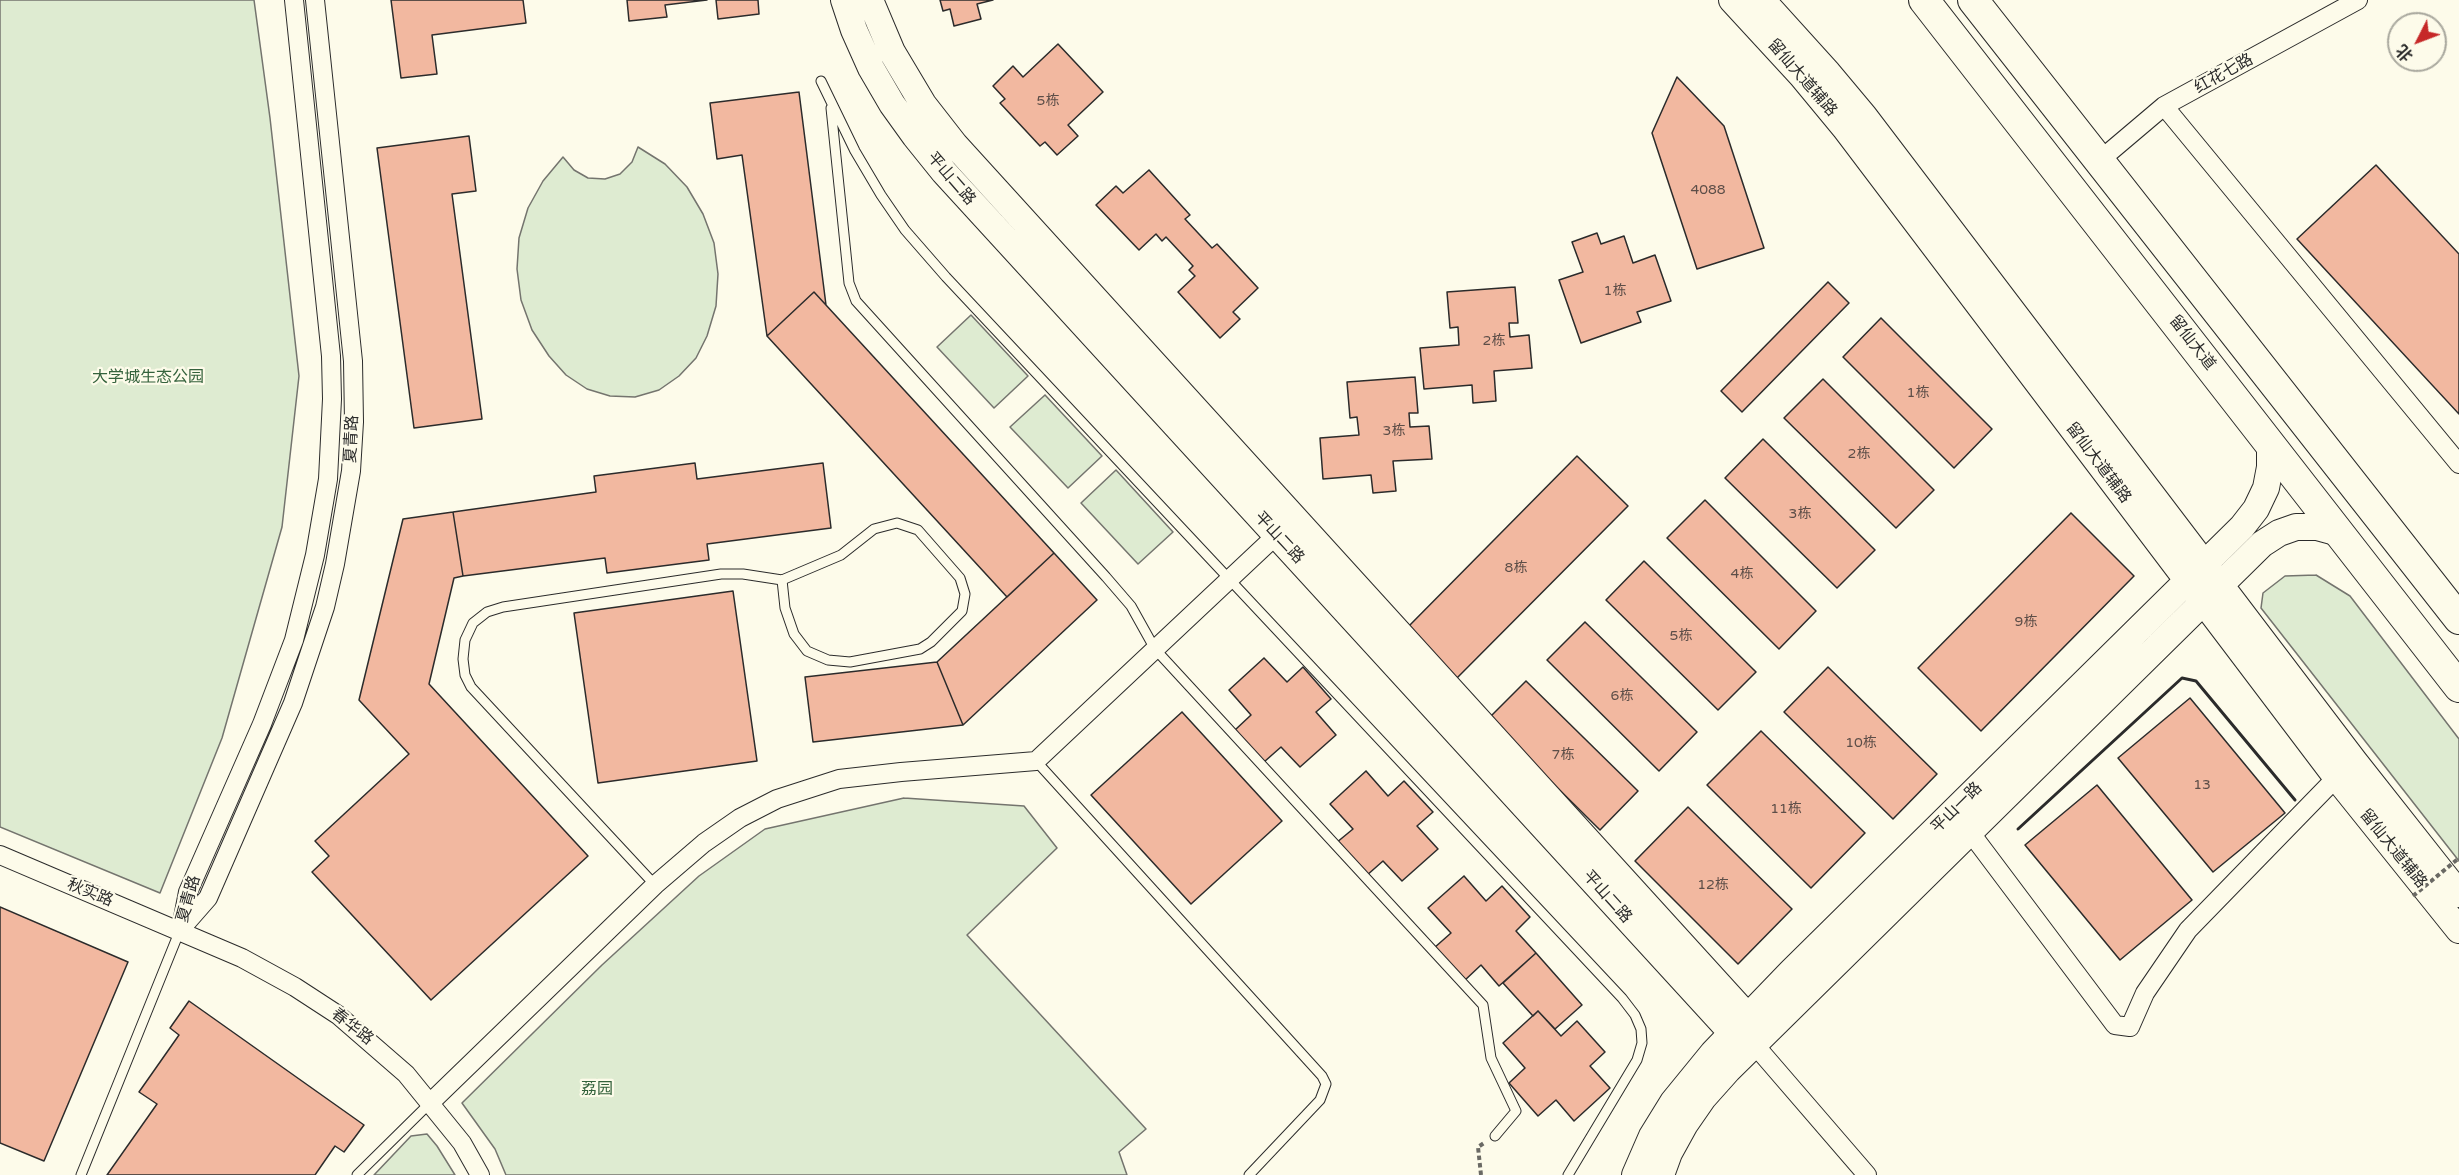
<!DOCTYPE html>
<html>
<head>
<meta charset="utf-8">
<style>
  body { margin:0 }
  #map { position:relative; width:2459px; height:1175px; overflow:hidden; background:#fdfbea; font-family:"Varela Round","Noto Sans SC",sans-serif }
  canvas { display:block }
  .north { position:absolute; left:2387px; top:12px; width:60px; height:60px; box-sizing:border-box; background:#fdfbea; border:2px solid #a9a89e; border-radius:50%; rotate:228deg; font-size:16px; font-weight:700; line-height:24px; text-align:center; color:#2b2b2b }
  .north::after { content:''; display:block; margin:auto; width:21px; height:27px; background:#c62828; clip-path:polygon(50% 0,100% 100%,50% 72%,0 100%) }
</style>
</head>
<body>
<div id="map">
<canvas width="2459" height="1175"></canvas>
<div class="north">北</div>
</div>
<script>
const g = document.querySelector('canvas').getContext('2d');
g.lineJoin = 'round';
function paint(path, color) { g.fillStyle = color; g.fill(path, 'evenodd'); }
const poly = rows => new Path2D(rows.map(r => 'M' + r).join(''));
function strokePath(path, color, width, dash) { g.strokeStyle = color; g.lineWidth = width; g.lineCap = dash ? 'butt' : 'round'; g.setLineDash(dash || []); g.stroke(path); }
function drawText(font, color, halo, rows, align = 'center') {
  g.font = font + ' "Varela Round","Noto Sans SC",sans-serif'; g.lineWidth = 4.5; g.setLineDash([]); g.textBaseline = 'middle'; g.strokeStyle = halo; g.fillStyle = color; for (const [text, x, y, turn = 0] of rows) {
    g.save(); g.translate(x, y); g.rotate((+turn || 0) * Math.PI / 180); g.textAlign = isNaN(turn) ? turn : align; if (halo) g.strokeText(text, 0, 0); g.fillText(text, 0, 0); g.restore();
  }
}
const green = poly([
  [0,0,254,0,270,118,299,376,282,527,222,738,160,893,0,827,0,0],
  [638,147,665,164,687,187,703,214,714,243,718,274,716,306,707,336,696,358,679,376,659,390,635,397,610,396,587,389,566,375,549,356,532,330,521,300,517,269,519,238,528,208,543,181,563,157,574,170,588,178,605,179,620,174,632,162,638,147],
  [971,315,1028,376,994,408,937,347,971,315],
  [1045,395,1102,456,1068,488,1010,427,1045,395],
  [1116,470,1173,532,1138,564,1081,503,1116,470],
  [2316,575,2350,596,2459,739,2459,861,2261,608,2263,593,2285,576,2316,575],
  [904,798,1024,806,1057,848,967,935,1146,1129,1119,1152,1127,1175,506,1175,495,1149,462,1103,602,965,699,876,765,829,904,798],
  [427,1134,437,1146,455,1175,374,1175,411,1136,427,1134]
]);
paint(green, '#deebd1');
strokePath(green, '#74746e', 1.5);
const building = poly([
  [391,0,523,0,526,23,432,35,437,74,401,78,391,0],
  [627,0,707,0,665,5,667,17,629,21,627,0],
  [716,0,758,0,759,14,718,19,716,0],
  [940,0,993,0,977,4,981,19,954,26,950,9,943,11,940,0],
  [1058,44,1103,92,1068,125,1078,136,1057,155,1045,142,1040,146,1000,103,1005,99,993,86,1013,66,1023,77,1058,44],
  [1677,77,1724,126,1764,248,1697,269,1652,133,1677,77],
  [799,92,826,305,814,292,767,336,742,155,717,159,710,103,799,92],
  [469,136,476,191,452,194,482,419,414,428,377,148,469,136],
  [2376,165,2459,254,2459,414,2297,239,2376,165],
  [1149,170,1190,215,1185,219,1212,248,1217,244,1258,288,1233,312,1240,319,1220,338,1178,292,1195,276,1189,270,1193,266,1166,237,1162,241,1156,234,1139,250,1096,205,1116,186,1123,193,1149,170],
  [1597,233,1601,244,1624,236,1633,263,1655,255,1671,301,1637,312,1641,322,1581,343,1559,280,1583,272,1572,242,1597,233],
  [1828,282,1849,303,1742,412,1721,391,1828,282],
  [1515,287,1518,323,1509,323,1510,337,1529,335,1532,368,1494,371,1496,401,1473,403,1472,385,1424,389,1420,348,1459,345,1458,327,1450,328,1447,292,1515,287],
  [814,292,1054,553,1007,597,767,336,814,292],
  [1881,318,1992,429,1954,468,1843,357,1881,318],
  [1415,377,1418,413,1409,413,1410,427,1429,426,1432,459,1393,461,1396,491,1373,493,1371,475,1323,479,1320,438,1359,435,1357,417,1350,418,1347,382,1415,377],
  [1823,379,1934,490,1896,528,1784,418,1823,379],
  [1763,439,1875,550,1837,588,1725,478,1763,439],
  [1577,456,1628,506,1454,681,1404,631,1577,456],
  [695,463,697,479,823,463,831,528,707,544,709,560,607,573,605,558,463,576,453,512,596,492,594,476,695,463],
  [1705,500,1816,611,1779,649,1667,538,1705,500],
  [453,512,463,576,454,578,429,684,588,856,431,1000,312,872,329,856,315,841,409,754,359,700,403,519,453,512],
  [2071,513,2134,576,1981,731,1918,668,2071,513],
  [1054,553,1097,600,963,725,937,662,1054,553],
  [1644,561,1756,672,1718,710,1606,600,1644,561],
  [733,591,757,761,598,783,574,613,733,591],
  [1585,622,1697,732,1659,771,1547,660,1585,622],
  [1264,658,1287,682,1303,667,1331,699,1316,712,1336,735,1300,767,1281,747,1264,762,1235,730,1251,715,1229,690,1264,658],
  [937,662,963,725,813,742,805,677,937,662],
  [1828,667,1937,774,1893,819,1784,712,1828,667],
  [1526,681,1638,791,1600,830,1488,719,1526,681],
  [2190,698,2285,813,2213,872,2118,758,2190,698],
  [1182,712,1282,821,1191,904,1091,795,1182,712],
  [1761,731,1865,833,1811,888,1707,785,1761,731],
  [1366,771,1388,796,1404,781,1433,812,1417,826,1438,849,1402,881,1383,861,1366,876,1336,843,1353,829,1330,804,1366,771],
  [2097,785,2192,900,2120,960,2025,845,2097,785],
  [1688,807,1792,909,1738,964,1635,861,1688,807],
  [1464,876,1486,901,1502,886,1530,917,1516,931,1536,953,1499,986,1481,965,1464,981,1434,948,1451,933,1428,908,1464,876],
  [0,907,128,962,44,1161,0,1143,0,907],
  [1536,953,1582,1005,1555,1029,1538,1011,1533,1016,1503,983,1536,953],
  [189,1001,364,1125,344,1152,335,1146,315,1175,107,1175,157,1104,139,1092,179,1035,170,1028,189,1001],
  [1538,1011,1561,1036,1577,1021,1605,1052,1590,1066,1610,1088,1574,1121,1556,1100,1538,1116,1509,1083,1525,1068,1503,1043,1538,1011]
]);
paint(building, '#f2b8a0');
strokePath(building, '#2b2b2b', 1.5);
const lane = poly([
  [821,81,855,151,881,195,905,230,946,277,1622,998,1635,1015,1641,1029,1642,1043,1637,1060,1568,1175],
  [831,108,849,283,856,301,1106,577,1131,606,1155,649,1483,1005,1491,1058,1516,1111,1495,1136],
  [1036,761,1322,1076,1326,1084,1320,1100,1249,1175],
  [655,885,471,687,465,675,463,659,465,640,473,623,487,612,503,607,721,574,743,574,782,580,841,555,874,529,897,523,918,530,960,578,965,594,962,611,931,642,920,649,850,662,828,660,807,651,794,634,785,608,782,580],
  [81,1175,180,930],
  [357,1175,430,1103]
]);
const street = poly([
  [2164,106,2459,464],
  [2099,161,2164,106,2358,0],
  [1970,832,2115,1025,2130,1027,2145,993,2188,930,2333,781],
  [0,855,242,958,295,987,338,1015,406,1074,462,1143,480,1175],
  [181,928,188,892,262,724,294,640,315,555,328,479,332,399,331,356,294,0],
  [180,930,208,898,293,703,325,607,335,564,351,471,354,422,353,361,315,0],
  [1754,1044,1867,1175],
  [431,1102,655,885,704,843,740,818,777,799,839,779,901,772,1036,761,1284,528]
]);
const secondary = poly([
  [844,0,854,30,871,68,892,104,915,136,944,172,1732,1033,1754,1044],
  [870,0,892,52,923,104,955,145,1748,1017,1754,1044],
  [1732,0,1802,76,1845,128,2337,778,2459,930],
  [1762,0,1828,73,1864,116,2354,761,2459,894],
  [1635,1175,1652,1136,1673,1102,1713,1053,1791,972,2242,527,2256,509,2266,488,2270,467,2270,443],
  [1661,1175,1669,1153,1685,1124,1703,1098,1728,1070,2262,544,2279,533,2296,527,2317,527,2339,533]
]);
const primary = poly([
  [1924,0,2459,687],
  [1973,0,2459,619]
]);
strokePath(lane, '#2b2b2b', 11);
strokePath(street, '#2b2b2b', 20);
strokePath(secondary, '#2b2b2b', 28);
strokePath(primary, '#2b2b2b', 32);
strokePath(poly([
  [1481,1175,1478,1147,1484,1143]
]), '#6a6964', 4, [4.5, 3]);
strokePath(lane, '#fdfbea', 9);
strokePath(street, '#fdfbea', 18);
strokePath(secondary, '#fdfbea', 26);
strokePath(primary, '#fdfbea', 30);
strokePath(poly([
  [2413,896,2459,858]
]), '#6a6964', 4, [4.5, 3]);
strokePath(poly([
  [2018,829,2182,678,2196,681,2295,800]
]), '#2b2b2b', 3);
drawText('14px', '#5d4e48', null, [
  ["5栋",1048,101],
  ["4088",1708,190],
  ["1栋",1615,291],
  ["2栋",1494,341],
  ["1栋",1918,393],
  ["3栋",1394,431],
  ["2栋",1859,454],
  ["3栋",1800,514],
  ["8栋",1516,568],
  ["4栋",1742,574],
  ["9栋",2026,622],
  ["5栋",1681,636],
  ["6栋",1622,696],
  ["10栋",1861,743],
  ["7栋",1563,755],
  ["13",2202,785],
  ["11栋",1786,809],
  ["12栋",1713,885]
]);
drawText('16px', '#2b2b2b', '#fdfbea', [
  ["红花七路",2224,74,-29],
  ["留仙大道辅路",1802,78,49],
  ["平山二路",951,179,49],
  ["留仙大道",2192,343,52],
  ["夏青路",352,439,-87],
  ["留仙大道辅路",2098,463,53],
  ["平山二路",1279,538,47],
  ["平山一路",1957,808,-45],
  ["留仙大道辅路",2393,849,51],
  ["秋实路",90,893,22],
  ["平山二路",1607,897,48],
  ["夏青路",189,899,-74],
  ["春华路",352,1027,38]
]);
drawText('16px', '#34623c', '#fdfbea', [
  ["大学城生态公园",148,378],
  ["荔园",597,1090]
]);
</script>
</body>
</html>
